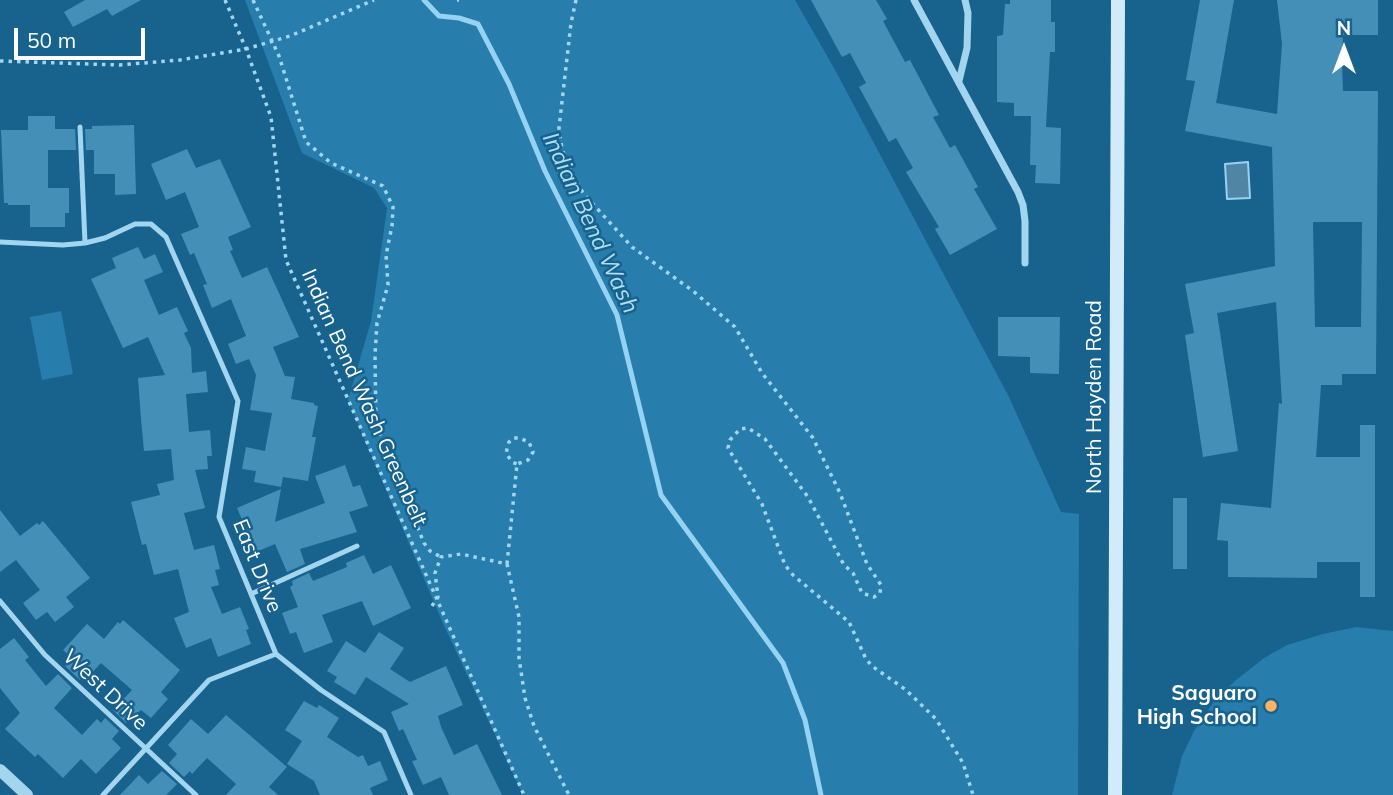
<!DOCTYPE html>
<html>
<head>
<meta charset="utf-8">
<style>
  body { margin:0 }
  #map { position:relative; width:1393px; height:795px; overflow:hidden; background:#17638e; font-family:Mulish,sans-serif }
  canvas { display:block }
  .north { position:absolute; left:1309px; top:14px; width:70px; height:70px; -webkit-text-stroke:5px #17638e; paint-order:stroke; rotate:0deg; font-size:19px; font-weight:700; line-height:28px; text-align:center; color:#fff }
  .north::after { content:''; display:block; margin:auto; width:24px; height:32px; background:#fff; clip-path:polygon(50% 0,100% 100%,50% 72%,0 100%) }
  .scale { position:absolute; left:14px; top:28px; width:131px; height:32px; box-sizing:border-box; border:4px solid #fff; border-top:0; padding-left:9px; font-size:21px; line-height:24px; white-space:nowrap; color:#fff; -webkit-text-stroke:5px #17638e; paint-order:stroke }
</style>
</head>
<body>
<div id="map">
<canvas width="1393" height="795"></canvas>
<div class="north">N</div>
<div class="scale">50 m</div>
</div>
<script>
const g = document.querySelector('canvas').getContext('2d');
g.lineJoin = 'round';
function paint(path, color) { g.fillStyle = color; g.fill(path, 'evenodd'); }
const poly = rows => new Path2D(rows.map(r => 'M' + r).join(''));
function strokePath(path, color, width, dash) { g.strokeStyle = color; g.lineWidth = width; g.lineCap = dash ? 'butt' : 'round'; g.setLineDash(dash || []); g.stroke(path); }
function drawText(font, color, halo, rows, align = 'center') {
  g.font = font + ' Mulish,sans-serif'; g.lineWidth = 5; g.setLineDash([]); g.textBaseline = 'middle'; g.strokeStyle = halo; g.fillStyle = color; for (const [text, x, y, turn = 0] of rows) {
    g.save(); g.translate(x, y); g.rotate((+turn || 0) * Math.PI / 180); g.textAlign = isNaN(turn) ? turn : align; if (halo) g.strokeText(text, 0, 0); g.fillText(text, 0, 0); g.restore();
  }
}
paint(poly([
  [245,0,795,0,834,68,1009,397,1061,512,1079,514,1078,795,523,795,442,621,348,400,371,321,387,208,374,188,302,153],
  [61,311,73,374,42,380,30,317],
  [1356,627,1393,631,1393,795,1172,795,1182,756,1194,731,1215,700,1236,680,1264,658,1287,645,1323,634]
]), '#277dab');
const water = poly([
  [1248,162,1250,198,1227,199,1225,164,1248,162]
]);
paint(water, '#5086a3');
strokePath(water, '#96d3f2', 2);
strokePath(poly([
  [424,0,439,16,459,18,478,24,509,84,545,171,617,315,661,495,783,663,805,720,821,795]
]), '#96d3f2', 5);
paint(poly([
  [85,0,141,0,112,16,107,9,73,27,64,12],
  [811,0,876,0,887,19,883,21,905,62,910,60,939,115,933,117,950,148,955,145,978,187,974,189,997,229,950,255,935,229,939,227,906,172,913,168,896,138,889,142,859,87,866,83,850,53,842,57],
  [1010,0,1051,0,1051,22,1055,22,1055,52,1050,52,1046,127,1061,128,1060,184,1035,183,1036,165,1030,165,1031,116,1014,116,1014,103,997,102,997,36,1003,35,1005,4,1010,4],
  [1200,0,1234,0,1216,103,1277,114,1282,44,1277,0,1378,0,1378,35,1343,35,1342,62,1343,91,1378,91,1376,374,1342,374,1342,385,1321,385,1316,457,1360,457,1360,425,1375,425,1375,597,1360,597,1360,562,1317,562,1317,578,1228,577,1228,541,1217,540,1221,503,1271,508,1279,403,1282,404,1276,302,1217,313,1238,451,1203,457,1185,335,1194,333,1185,284,1275,266,1272,147,1185,131,1195,81,1186,80],
  [1313,222,1362,222,1361,327,1315,327],
  [28,116,55,116,55,129,75,129,76,150,48,150,48,188,69,188,69,213,65,213,65,227,30,227,30,205,8,205,8,203,4,203,1,130,28,130],
  [134,125,136,194,115,195,115,174,94,174,94,150,86,150,85,129,92,129,92,126],
  [187,149,196,168,220,159,251,227,228,237,233,250,230,251,242,278,267,267,299,337,273,347,285,376,295,377,291,399,314,403,314,405,318,406,312,437,316,437,308,481,283,477,281,487,254,482,256,471,242,469,246,447,265,451,272,413,250,410,256,375,249,359,236,364,228,344,246,336,231,299,212,308,203,285,207,284,194,253,190,255,181,234,199,227,185,192,166,200,151,164],
  [138,247,144,259,155,254,163,272,144,280,159,315,177,307,188,331,184,333,191,348,192,373,206,371,208,392,186,394,189,432,210,430,212,456,207,456,208,469,195,470,205,508,184,513,194,550,214,545,220,569,215,570,219,585,211,587,222,614,240,607,249,629,246,630,251,644,218,657,211,638,186,648,174,618,189,612,178,569,154,575,146,544,142,545,131,502,160,495,157,484,174,480,171,449,144,451,141,419,138,378,165,375,148,337,123,348,91,279,116,268,112,258],
  [998,317,1060,317,1059,374,1030,373,1030,357,998,356],
  [345,465,353,487,360,485,368,506,349,512,357,532,300,549,305,564,287,572,275,544,256,552,237,508,281,489,275,522,325,503,315,476],
  [1173,498,1187,498,1187,569,1173,569],
  [0,510,20,536,37,523,39,525,43,521,90,578,66,597,74,607,55,622,47,612,36,620,23,603,40,590,16,560,0,572],
  [364,555,373,574,391,565,411,608,373,626,362,601,322,615,333,642,304,653,296,632,290,634,282,613,298,607,290,587,293,585,292,581,309,573,313,581,347,567,346,563],
  [123,620,180,670,161,692,168,699,151,718,141,710,126,723,113,710,132,690,101,663,87,678,84,675,80,680,65,666,73,659,63,650,87,624,104,639,118,622,120,624],
  [379,632,404,648,390,669,410,682,446,666,463,705,438,716,441,727,454,755,477,744,502,795,449,795,441,777,423,785,412,761,417,760,403,729,399,731,391,712,409,704,366,677,355,695,334,682,337,677,327,671,346,641,365,653],
  [14,638,29,657,25,660,46,686,58,674,72,688,54,708,82,735,97,719,101,723,105,718,119,731,112,739,121,748,96,774,81,759,63,778,38,754,35,757,5,729,20,713,0,688,0,649],
  [304,701,317,708,319,705,339,718,327,737,358,757,363,755,368,766,380,761,388,780,370,788,373,795,320,795,314,781,287,764,302,741,285,730],
  [226,715,287,767,269,787,278,795,226,795,236,784,207,758,192,774,190,771,184,777,169,763,177,754,168,745,191,719,208,734],
  [162,771,177,784,166,795,120,795,139,775,148,784]
]), '#448fb8');
strokePath(poly([
  [225,0,246,49,271,117,286,260,524,795],
  [253,0,279,56,306,142,331,163,383,186,393,207,392,226,386,255,388,285,377,323,375,355,376,424,424,543,430,551,441,557],
  [457,0,459,0],
  [576,0,571,23,559,128,562,149,569,168,583,193,632,247,693,291,735,327,762,373,813,438,840,493,867,564,881,585,880,593,874,597,862,593,853,573,844,565,808,497,765,439,748,428,740,429,730,440,728,448,762,504,785,565,793,575,849,622,866,659,872,666,906,690,936,719,963,763,973,795],
  [0,61,119,65,180,60,246,49,290,36,374,0],
  [507,564,517,464,528,460,533,452,529,442,519,438,513,438,509,442,506,453,512,462,517,464],
  [432,606,438,597,435,573,441,557,461,554,507,564,519,617,519,658,525,698,534,726,569,795]
]), '#a3d5ef', 3.5, [3.5, 5]);
strokePath(poly([
  [80,127,85,243],
  [0,242,63,245,85,243,105,238,135,224,151,224,166,237,238,401,219,517,276,654,321,690,384,732,411,795],
  [251,594,357,546],
  [0,601,45,655,196,795],
  [103,795,209,680,276,654]
]), '#a3d5ef', 5);
strokePath(poly([
  [914,0,1018,192,1023,205,1025,221,1025,263],
  [959,81,967,48,968,13,965,0]
]), '#a3d5ef', 7);
strokePath(poly([
  [0,770,27,795]
]), '#a3d5ef', 12);
strokePath(poly([
  [1115,795,1118,0]
]), '#d1ebfb', 14);
for (const [x, y, r, color] of [
  [1271,706,7,"#ffb262"]
]) { const dot = new Path2D(); dot.arc(x, y, r, 0, 2 * Math.PI); g.fillStyle = color; g.fill(dot); strokePath(dot, '#17638e', 2.5); }
drawText('21px', '#fff', '#17638e', [
  ["North Hayden Road",1095,397,-90],
  ["Indian Bend Wash Greenbelt",364,398,66],
  ["East Drive",257,566,68],
  ["West Drive",105,690,43]
]);
drawText('bold 21px', '#fff', '#17638e', [
  ["Saguaro",1257,694],
  ["High School",1257,718]
], 'right');
drawText('italic 23px', '#afdef6', '#17638e', [
  ["Indian Bend Wash",590,223,65]
]);
</script>
</body>
</html>
